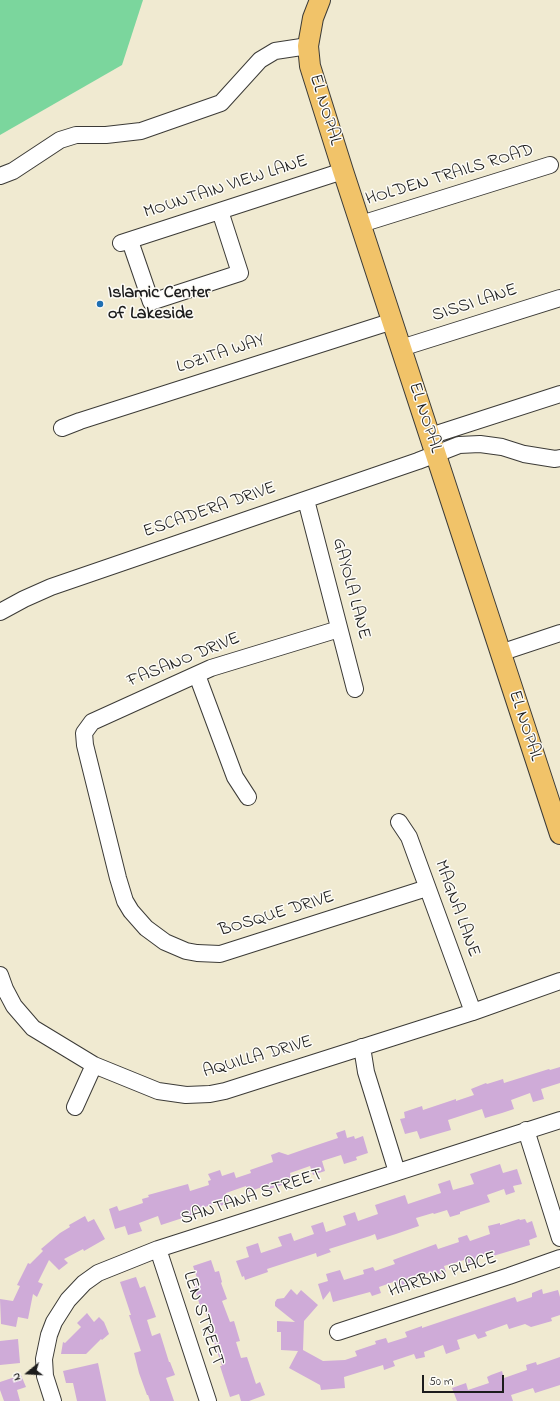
<!DOCTYPE html>
<html>
<head>
<meta charset="utf-8">
<style>
  body { margin:0 }
  #map { position:relative; width:560px; height:1401px; overflow:hidden; background:#f0ead1; font-family:"Indie Flower",sans-serif }
  canvas { display:block }
  .north { position:absolute; left:8px; top:1353px; width:40px; height:40px; -webkit-text-stroke:3px #fdfcf7; paint-order:stroke; rotate:252deg; font-size:11px; font-weight:700; line-height:16px; text-align:center; color:#1c1c1c }
  .north::after { content:''; display:block; margin:auto; width:14px; height:18px; background:#1c1c1c; clip-path:polygon(50% 0,100% 100%,50% 72%,0 100%) }
  .scale { position:absolute; left:422px; top:1375px; width:82px; height:18px; box-sizing:border-box; border:2px solid #1c1c1c; border-top:0; padding-left:5px; font-size:12px; line-height:14px; white-space:nowrap; color:#1c1c1c; -webkit-text-stroke:3px #fdfcf7; paint-order:stroke }
</style>
</head>
<body>
<div id="map">
<canvas width="560" height="1401"></canvas>
<div class="north">N</div>
<div class="scale">50 m</div>
</div>
<script>
const g = document.querySelector('canvas').getContext('2d');
g.lineJoin = 'round';
function paint(path, color) { g.fillStyle = color; g.fill(path, 'evenodd'); }
const poly = rows => new Path2D(rows.map(r => 'M' + r).join(''));
function strokePath(path, color, width, dash) { g.strokeStyle = color; g.lineWidth = width; g.lineCap = dash ? 'butt' : 'round'; g.setLineDash(dash || []); g.stroke(path); }
function drawText(font, color, halo, rows, align = 'center') {
  g.font = font + ' "Indie Flower",sans-serif'; g.lineWidth = 3; g.setLineDash([]); g.textBaseline = 'middle'; g.strokeStyle = halo; g.fillStyle = color; for (const [text, x, y, turn = 0] of rows) {
    g.save(); g.translate(x, y); g.rotate((+turn || 0) * Math.PI / 180); g.textAlign = isNaN(turn) ? turn : align; if (halo) g.strokeText(text, 0, 0); g.fillText(text, 0, 0); g.restore();
  }
}
paint(poly([
  [0,0,143,0,122,65,0,135]
]), '#7bd69d');
paint(poly([
  [560,1067,560,1083,541,1089,544,1099,533,1102,530,1093,511,1100,514,1109,502,1113,485,1118,482,1109,448,1120,451,1130,420,1139,417,1131,405,1134,400,1119,405,1118,404,1112,422,1106,423,1110,456,1099,456,1101,474,1095,471,1089,486,1083,487,1084,503,1079,504,1083,549,1069,550,1070],
  [345,1130,347,1138,354,1136,355,1139,363,1136,368,1153,356,1157,357,1160,344,1164,341,1155,322,1161,325,1171,313,1175,310,1166,290,1173,292,1182,263,1191,262,1187,248,1192,246,1186,226,1193,229,1203,217,1207,216,1203,194,1211,195,1214,161,1225,158,1216,139,1223,142,1231,128,1235,125,1226,115,1229,109,1209,117,1206,119,1211,143,1203,142,1199,149,1197,148,1195,188,1184,190,1191,209,1185,208,1181,211,1180,208,1174,220,1170,222,1176,234,1172,236,1178,251,1173,250,1170,273,1162,271,1155,279,1152,288,1155,308,1148,338,1138,336,1133],
  [500,1164,503,1173,517,1169,522,1184,513,1186,515,1192,506,1195,504,1189,487,1195,490,1202,460,1212,460,1214,450,1217,447,1210,434,1214,433,1213,416,1218,419,1226,396,1234,377,1240,375,1234,370,1236,329,1249,331,1252,317,1257,316,1253,267,1269,268,1272,245,1280,244,1276,242,1277,236,1261,249,1257,246,1247,258,1243,261,1253,282,1246,278,1237,291,1233,294,1241,314,1234,311,1226,323,1222,326,1232,346,1225,343,1216,355,1212,358,1221,378,1214,375,1205,405,1195,408,1204,441,1193,438,1184,450,1180,453,1190,474,1184,470,1174],
  [85,1216,88,1222,94,1219,105,1239,84,1251,83,1249,64,1259,68,1263,59,1270,49,1260,38,1282,43,1284,37,1297,33,1294,28,1319,18,1317,16,1327,1,1324,0,1299,13,1301,20,1286,17,1285,28,1263,30,1264,43,1251,41,1249,60,1233,70,1227,69,1225],
  [519,1219,520,1220,525,1219,527,1223,532,1221,537,1237,529,1240,530,1245,493,1256,492,1252,476,1257,477,1261,466,1265,464,1260,444,1266,446,1272,430,1277,429,1273,413,1278,414,1281,398,1287,396,1281,379,1287,381,1293,372,1296,370,1292,333,1302,330,1291,323,1300,318,1284,328,1281,326,1274,340,1270,344,1280,364,1274,363,1270,373,1267,375,1271,395,1264,393,1260,436,1244,438,1249,459,1242,458,1238,467,1235,470,1241,490,1234,488,1226,500,1223,500,1225],
  [211,1260,215,1272,219,1271,222,1282,221,1283,227,1299,222,1301,230,1322,234,1321,240,1341,236,1342,241,1358,247,1357,256,1384,260,1382,265,1395,249,1401,241,1401,239,1394,230,1397,220,1366,222,1366,214,1342,212,1343,207,1329,211,1328,204,1308,201,1309,192,1280,197,1278,193,1266],
  [136,1277,140,1288,145,1286,156,1317,147,1320,152,1336,160,1333,169,1362,170,1362,175,1375,166,1378,174,1401,150,1401,148,1395,147,1395,139,1373,134,1353,141,1351,129,1315,131,1315,120,1282],
  [291,1289,297,1295,301,1290,318,1305,304,1321,303,1350,323,1361,345,1360,357,1356,355,1351,376,1344,375,1341,386,1338,388,1343,407,1337,405,1332,422,1326,422,1328,515,1297,517,1302,532,1297,532,1293,542,1289,543,1294,558,1290,560,1297,560,1315,551,1318,552,1321,531,1327,525,1324,509,1329,507,1324,485,1332,487,1336,478,1339,475,1334,457,1340,460,1349,446,1354,443,1345,424,1352,425,1357,416,1359,414,1354,393,1361,395,1366,384,1370,383,1365,344,1377,345,1388,321,1390,320,1385,289,1368,298,1351,281,1350,281,1332,277,1332,277,1321,295,1322,275,1306,275,1302,277,1299,284,1298],
  [87,1313,94,1322,99,1317,104,1322,109,1334,102,1340,101,1339,86,1354,61,1354,63,1342,65,1343,81,1327,77,1323],
  [18,1339,20,1363,0,1365,0,1341],
  [560,1357,560,1385,535,1393,533,1388,511,1395,513,1401,457,1401,452,1388,466,1383,468,1390,489,1383,487,1377,491,1375,502,1371,504,1378,527,1370,526,1365,536,1362,537,1365],
  [98,1363,106,1401,77,1401,73,1383,66,1383,63,1371],
  [21,1375,26,1387,17,1390,20,1401,4,1401,0,1390,0,1382]
]), '#cfabd8');
const minor = poly([
  [0,176,13,171,60,140,76,135,106,135,141,131,221,103,260,60,275,51,308,46],
  [361,224,550,165],
  [130,241,151,302,240,273,220,211],
  [121,243,343,171],
  [401,348,560,298],
  [62,428,80,421,393,321],
  [430,436,560,394],
  [306,500,355,689],
  [0,612,24,599,51,587,418,461,459,445,480,444,502,447,524,454,555,459,560,458],
  [339,629,211,668,92,722,84,733,85,745,118,878,125,901,131,911,146,928,165,942,186,951,197,953,220,954,427,888],
  [500,653,560,633],
  [197,675,235,777,248,797],
  [399,822,409,837,473,1012],
  [0,975,5,989,14,1006,33,1028,94,1065,158,1091,186,1095,210,1094,225,1091,473,1012,560,981],
  [362,1047,366,1072,397,1172],
  [75,1107,94,1065],
  [526,1130,560,1238],
  [158,1249,208,1401],
  [338,1332,509,1276,560,1258],
  [53,1401,45,1376,44,1359,49,1335,54,1322,68,1300,84,1283,98,1273,158,1249,560,1120]
]);
const major = poly([
  [320,0,313,18,308,46,310,66,343,171,560,834]
]);
strokePath(minor, '#3c3b37', 18);
strokePath(major, '#3c3b37', 22);
strokePath(minor, '#fff', 16);
strokePath(major, '#f1c369', 20);
for (const [x, y, r, color] of [
  [100,304,4,"#1f6fb2"]
]) { const dot = new Path2D(); dot.arc(x, y, r, 0, 2 * Math.PI); g.fillStyle = color; g.fill(dot); strokePath(dot, '#fdfcf7', 1.5); }
drawText('18px', '#1c1c1c', '#fdfcf7', [
  ["EL NOPAL",324,110,73],
  ["HOLDEN TRAILS ROAD",450,176,-17],
  ["MOUNTAIN VIEW LANE",226,188,-18],
  ["SISSI LANE",475,304,-18],
  ["LOZITA WAY",221,355,-18],
  ["EL NOPAL",424,418,72],
  ["ESCADERA DRIVE",210,511,-19],
  ["GAYOLA LANE",350,589,75],
  ["FASANO DRIVE",184,661,-22],
  ["EL NOPAL",524,726,72],
  ["MAGNA LANE",456,909,70],
  ["BOSQUE DRIVE",277,915,-17],
  ["AQUILLA DRIVE",258,1058,-16],
  ["SANTANA STREET",252,1198,-18],
  ["HARBIN PLACE",443,1276,-18],
  ["LEN STREET",202,1319,72]
]);
drawText('bold 18px', '#1c1c1c', '#fdfcf7', [
  ["Islamic Center",108,294],
  ["of Lakeside",108,315]
], 'left');
</script>
</body>
</html>
